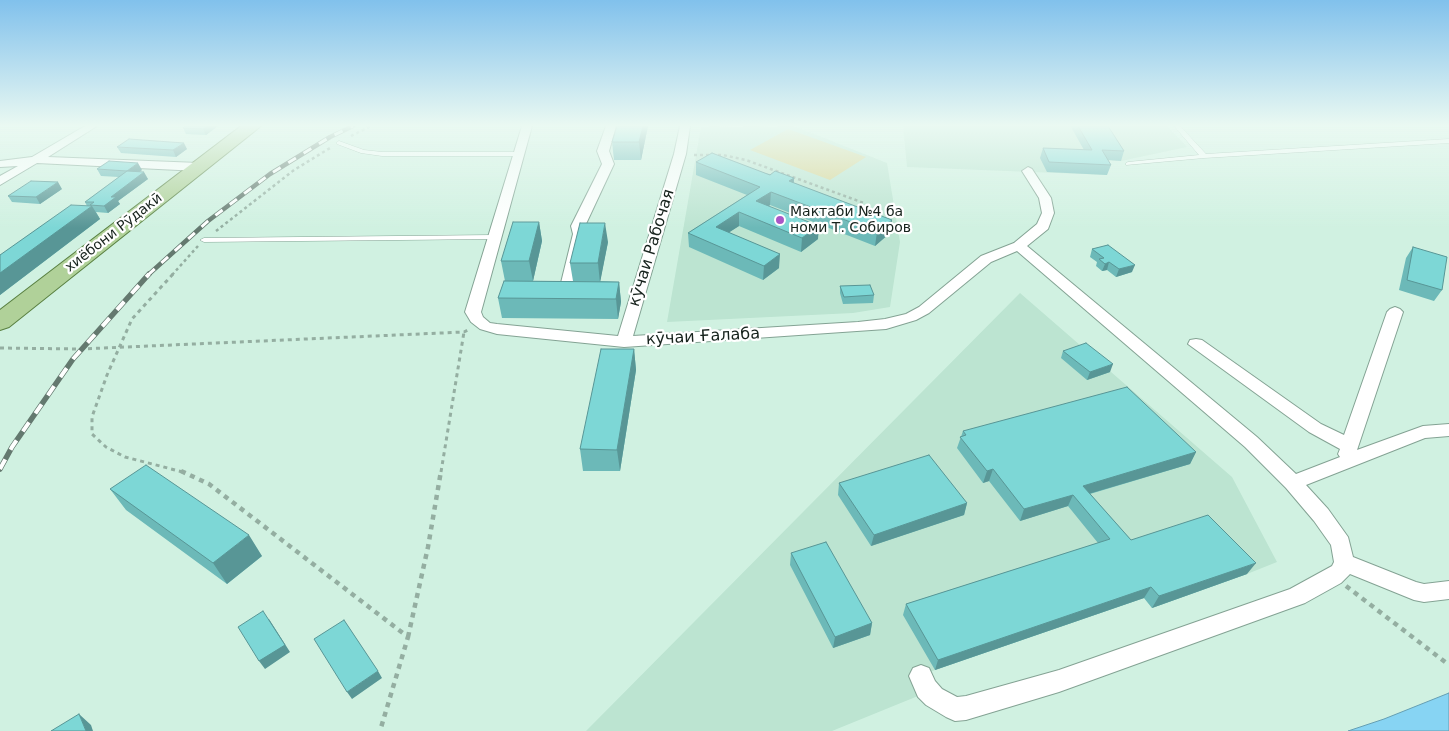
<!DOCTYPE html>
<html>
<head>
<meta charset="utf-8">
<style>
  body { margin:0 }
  canvas { display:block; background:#d0f1e1 }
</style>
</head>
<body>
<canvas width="1449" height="731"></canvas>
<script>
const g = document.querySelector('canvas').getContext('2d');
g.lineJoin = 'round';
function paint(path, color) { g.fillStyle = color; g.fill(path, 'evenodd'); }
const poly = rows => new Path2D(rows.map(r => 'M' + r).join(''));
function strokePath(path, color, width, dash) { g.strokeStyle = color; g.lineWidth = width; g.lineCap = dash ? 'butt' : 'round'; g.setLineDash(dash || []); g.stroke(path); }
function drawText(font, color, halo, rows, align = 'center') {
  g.font = font + ' "DejaVu Sans",sans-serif'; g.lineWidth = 4.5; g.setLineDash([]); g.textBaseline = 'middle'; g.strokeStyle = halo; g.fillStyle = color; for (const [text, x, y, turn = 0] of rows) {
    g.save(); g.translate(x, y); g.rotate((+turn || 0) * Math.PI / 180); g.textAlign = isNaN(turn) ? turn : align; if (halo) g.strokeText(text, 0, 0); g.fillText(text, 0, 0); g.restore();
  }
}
paint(poly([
  [794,126,887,163,900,242,890,307,853,313,667,322,701,127],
  [903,126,1167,126,1187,147,1121,161,1099,160,1107,175,907,167],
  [1020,293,1232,477,1277,562,1247,574,1152,608,1144,598,935,670,911,680,918,696,832,731,586,731]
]), '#bce4d1');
paint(poly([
  [788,129,866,157,830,180,750,150]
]), '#dad493');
const water = poly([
  [1449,693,1449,731,1348,731,1384,719,1449,693]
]);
paint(water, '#87d4f3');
strokePath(water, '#659fb3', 1);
const lane = poly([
  [1174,126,1180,126,1206,154,1449,139,1449,143,1204,158,1126,165,1126,163,1128,162,1199,155,1174,126],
  [339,141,364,150,382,152,519,152,522,154,519,156,382,156,361,153,337,144,337,142,339,141],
  [494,235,498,237,497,239,204,242,200,240,204,238,494,235]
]);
const street = poly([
  [85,126,97,126,48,157,199,163,205,167,199,171,37,163,0,185,0,176,18,166,0,167,0,161,32,157,85,126],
  [522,126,532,126,481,312,483,317,490,323,497,324,618,336,674,154,680,126,690,126,686,154,633,336,858,322,885,319,906,314,919,307,981,256,1014,243,1037,224,1042,213,1039,198,1022,171,1028,167,1032,169,1051,198,1054,213,1048,229,1027,246,1257,437,1296,474,1340,457,1338,454,1340,449,1309,432,1188,344,1190,340,1196,339,1202,340,1321,424,1344,435,1387,312,1390,309,1395,307,1400,309,1403,312,1357,450,1423,426,1449,424,1449,436,1425,438,1306,485,1328,509,1348,537,1353,557,1416,582,1424,584,1449,581,1449,599,1424,602,1414,600,1350,574,1341,583,1305,603,1059,692,966,720,955,721,946,717,926,705,918,697,909,676,913,668,921,665,929,668,935,681,942,689,957,697,966,696,1059,670,1290,589,1332,566,1334,562,1331,545,1314,521,1286,488,1245,447,1017,251,991,262,929,313,916,320,886,329,624,347,497,334,480,329,471,322,465,312,522,126],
  [606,126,616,126,609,151,614,164,585,226,587,234,573,291,571,294,561,294,559,291,573,234,571,226,602,164,597,151,606,126]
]);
const primary = poly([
  [241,126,261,126,9,327,0,330,0,310,241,126]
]);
strokePath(lane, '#84a394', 1);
strokePath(street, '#84a394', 2);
strokePath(primary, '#598041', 2);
strokePath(poly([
  [351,136,371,126],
  [694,155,723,155,746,160,864,203],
  [216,231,294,170,330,148],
  [172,275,198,246]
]), '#94aea1', 2.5, [3, 3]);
strokePath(poly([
  [173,274,132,319,107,375,92,417,92,434,106,447,125,457,183,472],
  [0,348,81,349,464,332,468,330],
  [441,472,464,332]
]), '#94aea1', 3, [4, 4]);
strokePath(poly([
  [181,471,209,484,408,637,380,731],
  [1346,586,1449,665],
  [408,637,428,547,441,471]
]), '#94aea1', 4.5, [5, 5]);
paint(lane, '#fff');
paint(street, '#fff');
paint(primary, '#b0d199');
const railFar1 = poly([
  [148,275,208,221,270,174,330,137,353,126]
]);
const rail = poly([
  [0,469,12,447,73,359,149,274]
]);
strokePath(railFar1, '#64796f', 4.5);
strokePath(rail, '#64796f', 5.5);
strokePath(railFar1, '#fff', 3, [9]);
strokePath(rail, '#fff', 4, [11]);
paint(poly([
  [185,126,218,126,206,135,186,134,183,128],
  [648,126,641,160,614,160,612,142],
  [1072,126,1108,126,1124,151,1121,161,1108,160,1111,165,1107,175,1047,172,1040,158,1043,148,1084,150,1071,127],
  [117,147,187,149,176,157,121,153],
  [696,162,794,178,794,183,892,220,890,233,875,246,770,205,769,206,818,239,801,252,739,226,729,232,779,268,763,280,689,247,688,233,747,195,696,175],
  [97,169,142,170,139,172,148,179,118,201,120,204,108,213,96,212,100,219,0,295,0,255,87,206,85,202,119,177,101,176],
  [62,189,40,204,12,202,8,196],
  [539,222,542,241,533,281,573,281,570,263,608,242,600,281,619,282,621,302,618,319,502,318,498,298,505,281,501,261],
  [1413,247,1442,290,1434,301,1399,290,1406,258],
  [1092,249,1132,272,1116,277,1107,270,1102,271,1096,266,1097,262,1090,257],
  [840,286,874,295,873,303,843,304,840,293],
  [634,349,636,370,620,471,583,471,580,449],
  [1063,351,1110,372,1087,380,1061,358],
  [963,431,1196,452,1190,464,1090,494,1131,540,1247,574,1152,608,1144,598,935,670,903,615,906,604,1098,543,1068,506,1020,521,989,481,983,483,957,448],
  [839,483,967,503,964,515,871,546,838,495],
  [110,489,262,556,227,584,126,510],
  [791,553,872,623,870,635,833,648,790,565]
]), '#6cb9b8');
paint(poly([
  [207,126,218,126,206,135,203,129],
  [643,126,648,126,641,160,639,142],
  [184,143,187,149,176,157,173,150],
  [138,163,142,170,131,178,127,171],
  [144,172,148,179,118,201,120,204,108,213,104,206,111,197],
  [794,178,793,191,789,181],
  [58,182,62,189,40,204,36,197],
  [771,192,770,205,756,215,756,201],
  [92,206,100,219,0,295,0,273],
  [739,212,739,226,716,241,716,227],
  [892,220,890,233,875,246,877,232],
  [539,222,542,241,533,281,529,261],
  [605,223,608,242,600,283,598,263],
  [819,226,818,239,801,252,802,238],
  [780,254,779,268,763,280,764,266],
  [1109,262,1107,270,1102,271,1105,264],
  [1135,265,1132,272,1116,277,1119,269],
  [619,282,621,302,618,319,616,299],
  [634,349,636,370,620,471,617,450],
  [1113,364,1110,372,1087,380,1090,372],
  [1196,452,1190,464,1078,497,1083,486],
  [993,469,989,481,983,483,987,471],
  [1073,495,1068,506,1020,521,1024,509],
  [967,503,964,515,871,546,874,535],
  [249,535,262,556,227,584,213,563],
  [1256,563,1247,574,1152,608,1159,596],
  [1151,587,1144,598,935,670,938,660],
  [269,619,290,652,265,669,259,661],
  [872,623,870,635,833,648,835,637],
  [378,671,382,678,352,699,347,692],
  [79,714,91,725,93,731,86,731]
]), '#589696');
const building = poly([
  [185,126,207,126,203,129,183,128,185,126],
  [617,126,643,126,639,142,612,142,617,126],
  [1078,126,1108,126,1124,151,1102,150,1111,165,1049,162,1043,148,1092,150,1078,126],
  [129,139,184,143,173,150,117,147,129,139],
  [712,153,770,175,775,171,794,178,789,181,892,220,877,232,771,192,756,201,819,226,802,238,739,212,716,227,780,254,764,266,688,233,760,187,696,162,712,153],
  [109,161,138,163,127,171,97,169,109,161],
  [127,171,144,172,111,197,116,197,104,206,90,205,94,202,85,202,127,171],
  [31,181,58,182,36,197,8,196,31,181],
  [71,205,92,206,0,273,0,255,71,205],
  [513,222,539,222,529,261,501,261,513,222],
  [580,223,605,223,598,263,570,263,580,223],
  [1108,245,1135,265,1119,269,1109,262,1105,264,1099,259,1104,258,1092,249,1108,245],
  [1413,247,1447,257,1442,290,1407,280,1413,247],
  [504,281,619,282,616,299,498,298,504,281],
  [870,285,874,295,844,297,840,286,870,285],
  [1086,343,1113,364,1090,372,1063,351,1086,343],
  [601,349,634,349,617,450,580,449,601,349],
  [1127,387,1196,452,1083,486,1131,540,1208,515,1256,563,1159,596,1151,587,938,660,906,604,1110,539,1073,495,1024,509,993,469,987,471,960,437,966,435,963,431,1127,387],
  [929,455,967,503,874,535,839,483,929,455],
  [146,465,249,535,213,563,110,489,146,465],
  [826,542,872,623,835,637,791,553,826,542],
  [263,611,285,645,259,661,238,627,263,611],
  [344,620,378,671,347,692,314,639,344,620],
  [79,714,86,731,51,731,79,714]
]);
paint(building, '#7dd7d6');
strokePath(building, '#589696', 1);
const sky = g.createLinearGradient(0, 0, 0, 228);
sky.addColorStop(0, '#81c1ec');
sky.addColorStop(0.55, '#eaf9f2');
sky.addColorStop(1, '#eaf9f200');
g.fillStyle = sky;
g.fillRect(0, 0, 1449, 228);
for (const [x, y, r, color] of [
  [780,220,5,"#a957c7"]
]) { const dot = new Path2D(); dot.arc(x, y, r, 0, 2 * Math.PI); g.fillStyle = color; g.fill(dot); strokePath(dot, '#fff', 2); }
drawText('14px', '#17231d', '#fff', [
  ["Мактаби №4 ба",790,212],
  ["номи Т. Собиров",790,228]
], 'left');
drawText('14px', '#17231d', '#fff', [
  ["хиёбони Рӯдакӣ",114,233,-38]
]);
drawText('16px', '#17231d', '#fff', [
  ["кӯчаи Рабочая",652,248,-73],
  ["кӯчаи Ғалаба",703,337,-3]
]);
</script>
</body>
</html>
